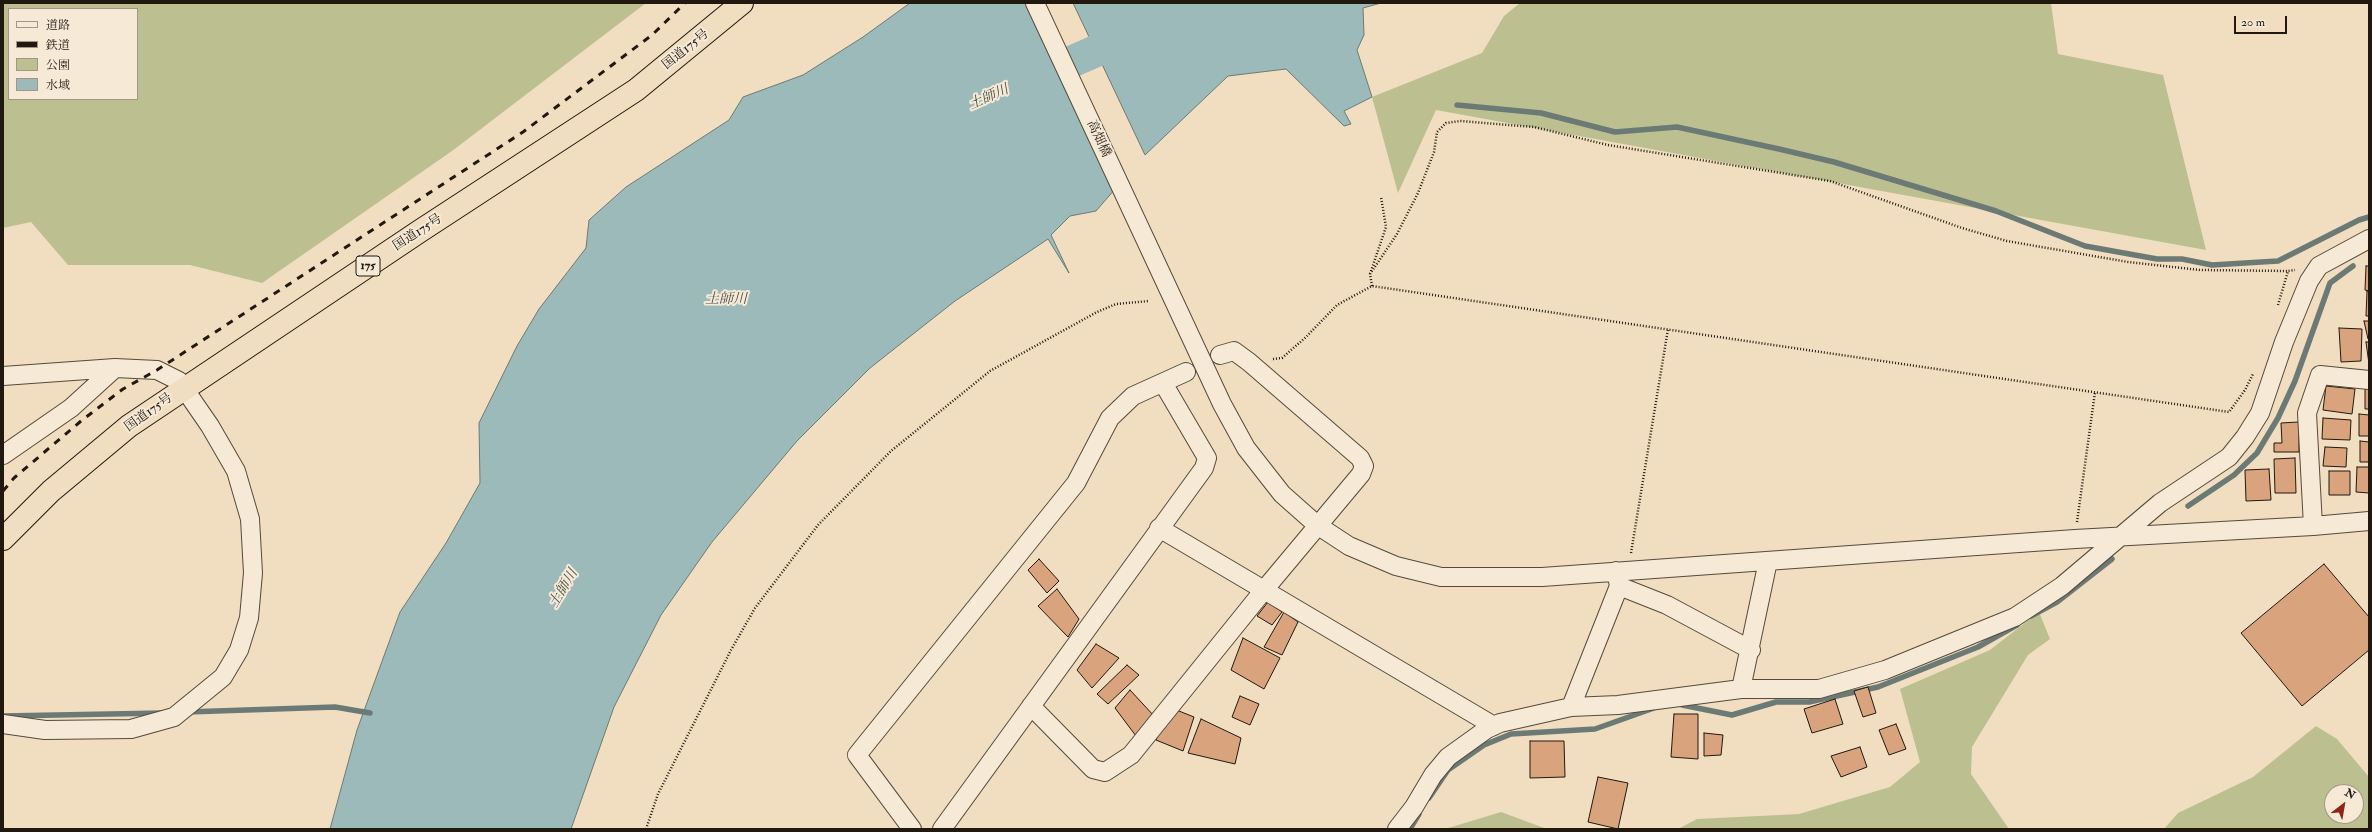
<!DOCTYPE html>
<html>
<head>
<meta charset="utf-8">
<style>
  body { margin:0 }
  #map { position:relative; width:2372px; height:832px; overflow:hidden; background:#f1ddc0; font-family:"IM FELL Double Pica","Noto Serif JP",serif }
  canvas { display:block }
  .frame { position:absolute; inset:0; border:4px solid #211910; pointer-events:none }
  .legend { position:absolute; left:8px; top:8px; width:130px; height:92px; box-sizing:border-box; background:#f6e9d6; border:1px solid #a19687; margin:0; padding:5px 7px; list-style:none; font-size:12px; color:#211910 }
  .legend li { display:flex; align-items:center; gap:8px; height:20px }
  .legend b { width:20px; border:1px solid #a19687 }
  .north { position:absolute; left:2324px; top:784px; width:40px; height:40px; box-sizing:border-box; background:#f6e9d6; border:1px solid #a19687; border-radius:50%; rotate:31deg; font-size:11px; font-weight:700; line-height:16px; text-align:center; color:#211910 }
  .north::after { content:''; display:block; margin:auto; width:14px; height:18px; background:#8f2418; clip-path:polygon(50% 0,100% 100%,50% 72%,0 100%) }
  .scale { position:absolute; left:2234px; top:16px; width:53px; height:18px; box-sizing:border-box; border:2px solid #211910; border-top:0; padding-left:5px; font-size:12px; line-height:14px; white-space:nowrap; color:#211910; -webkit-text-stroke:3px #f6e9d6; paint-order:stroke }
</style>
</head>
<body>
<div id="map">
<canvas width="2372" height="832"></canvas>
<div class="frame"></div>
<ul class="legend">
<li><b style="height:5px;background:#f6e9d6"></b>道路</li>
<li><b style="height:5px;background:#211910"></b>鉄道</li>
<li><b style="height:11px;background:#bcc091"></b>公園</li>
<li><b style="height:11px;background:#9cbab9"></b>水域</li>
</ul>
<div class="north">N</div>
<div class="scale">20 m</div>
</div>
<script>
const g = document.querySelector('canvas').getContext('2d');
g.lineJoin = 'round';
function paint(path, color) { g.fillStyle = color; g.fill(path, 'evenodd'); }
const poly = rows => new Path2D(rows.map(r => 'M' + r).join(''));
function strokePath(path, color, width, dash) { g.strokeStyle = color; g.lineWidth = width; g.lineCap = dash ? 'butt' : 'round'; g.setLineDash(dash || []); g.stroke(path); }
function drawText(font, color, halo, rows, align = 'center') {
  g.font = font + ' "IM FELL Double Pica","Noto Serif JP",serif'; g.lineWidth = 4; g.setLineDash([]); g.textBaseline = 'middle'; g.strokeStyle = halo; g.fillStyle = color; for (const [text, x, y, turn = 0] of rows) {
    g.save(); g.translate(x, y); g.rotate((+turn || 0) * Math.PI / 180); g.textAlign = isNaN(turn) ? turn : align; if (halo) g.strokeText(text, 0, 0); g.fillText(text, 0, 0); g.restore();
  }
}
paint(poly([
  [3,3,646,3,452,151,262,283,190,265,68,265,31,222,3,228],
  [9,9,137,9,137,99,9,99],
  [1520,3,2051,3,2058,54,2163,75,2206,250,1436,110,1398,193,1372,97,1482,53,1504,16],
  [2039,612,2050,639,2028,655,1972,747,1971,774,2009,829,1678,829,1697,819,1799,814,1890,787,1920,762,1900,689,1990,650],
  [2316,726,2337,739,2369,777,2369,829,2164,829,2178,813,2253,777],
  [2332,792,2356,792,2356,816,2332,816],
  [1501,812,1547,829,1445,829]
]), '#bcc091');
const water = poly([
  [910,3,1028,3,1116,188,1096,211,1070,216,1051,235,1069,273,1048,239,955,301,870,368,797,441,712,542,661,615,614,707,571,829,330,829,357,730,400,612,446,543,480,483,479,423,517,346,539,309,586,248,589,220,626,187,729,120,743,97,803,75,863,37,910,3],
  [1073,3,1381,3,1363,8,1364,35,1357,50,1372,97,1344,111,1351,124,1344,126,1286,69,1228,76,1145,155,1073,3]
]);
paint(water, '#9cbab9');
strokePath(water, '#6b7a75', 1);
strokePath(poly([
  [1457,105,1541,113,1615,132,1677,127,1779,149,1834,162,1996,211,2085,246,2157,259,2182,259,2212,265,2278,261,2359,220,2369,217],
  [2188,506,2234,475,2257,453,2278,418,2295,381,2330,283,2353,266],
  [2031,616,2057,602,2112,559],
  [1682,705,1732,715,1776,702,1809,702,1878,687,1978,647,2017,625],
  [187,712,335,707,370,713],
  [3,716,163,713],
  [1429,798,1448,770,1484,745,1511,734,1595,729,1654,708],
  [1410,829,1419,814]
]), '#6b7a75', 5.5);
strokePath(poly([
  [1032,79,1096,51,1150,3]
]), '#9cbab9', 32);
const building = poly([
  [2366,266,2369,266,2369,291,2365,290,2366,266],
  [2367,291,2369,291,2369,316,2366,316,2367,291],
  [2364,321,2369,321,2369,339,2368,339,2364,321],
  [2339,328,2362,329,2361,361,2341,362,2339,328],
  [2366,342,2369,342,2369,364,2366,342],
  [2326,386,2355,389,2352,414,2323,410,2326,386],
  [2365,387,2369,387,2369,409,2365,409,2365,387],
  [2359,414,2369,415,2369,436,2359,436,2359,414],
  [2323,418,2351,420,2350,440,2322,439,2323,418],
  [2299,422,2299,452,2274,452,2274,443,2282,443,2281,423,2299,422],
  [2360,441,2369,442,2369,462,2360,462,2360,441],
  [2325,447,2347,448,2346,467,2323,466,2325,447],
  [2295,458,2296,493,2275,493,2274,459,2295,458],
  [2357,467,2369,467,2369,493,2356,492,2357,467],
  [2269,469,2271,500,2246,501,2245,470,2269,469],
  [2329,471,2350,471,2350,495,2329,495,2329,471],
  [1039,559,1059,581,1047,593,1028,570,1039,559],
  [2324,564,2369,617,2369,650,2302,706,2241,633,2324,564],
  [1057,589,1079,619,1068,637,1038,606,1057,589],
  [1268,602,1282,612,1272,625,1257,616,1268,602],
  [1284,612,1298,622,1282,655,1264,647,1284,612],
  [1243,638,1280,658,1264,689,1231,670,1243,638],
  [1096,644,1119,658,1092,688,1077,670,1096,644],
  [1127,665,1139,675,1108,704,1097,694,1127,665],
  [1868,687,1876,713,1863,717,1854,691,1868,687],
  [1130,690,1155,717,1136,736,1115,708,1130,690],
  [1240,696,1259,704,1250,725,1232,717,1240,696],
  [1835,699,1843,724,1812,733,1804,709,1835,699],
  [1169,707,1194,717,1183,751,1156,740,1169,707],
  [1674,714,1698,714,1698,759,1671,757,1674,714],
  [1201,719,1241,738,1235,764,1188,753,1201,719],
  [1896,724,1906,749,1889,755,1879,730,1896,724],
  [1704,733,1723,735,1721,755,1704,756,1704,733],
  [1530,741,1564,741,1565,777,1530,778,1530,741],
  [1860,747,1867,767,1841,777,1831,756,1860,747],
  [1598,777,1628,783,1618,829,1588,822,1598,777]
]);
paint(building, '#d8a37d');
strokePath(building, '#211910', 1);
const minor = poly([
  [1035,3,1222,404,1246,448,1282,494,1317,525,1349,546,1396,566,1441,577,1542,577,2075,539,2313,526,2369,521],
  [3,376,115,368,157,370,179,381,210,426,236,471,250,519,253,573,249,618,239,650,223,677,174,717,131,729,45,730,3,724],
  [3,455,71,408,115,368],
  [2313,526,2307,413,2320,375,2369,380],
  [1159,528,1264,590,1361,474,1364,466,1360,458,1249,362,1234,351,1220,355],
  [1616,571,1619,586,1667,605,1751,650],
  [1741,689,1768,561],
  [1031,706,1093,769,1105,772,1131,755,1264,590,1494,726],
  [1571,707,1619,586],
  [912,829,857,755,1076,483,1110,418,1133,396,1186,372],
  [942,829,1204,468,1207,458,1163,383],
  [1397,829,1414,807,1433,775,1448,757,1487,729,1500,723,1571,707,1618,705,1741,689,1819,689,1885,670,2015,617,2062,586,2160,503,2229,457,2245,437,2260,413,2284,342,2309,281,2319,266,2369,239]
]);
const highway = poly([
  [3,539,51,491,129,426,420,231,636,90,742,3]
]);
strokePath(minor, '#554a3c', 20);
strokePath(highway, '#211910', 24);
strokePath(poly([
  [1370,274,1386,227,1381,197],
  [1372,286,1370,274,1397,234,1418,193,1434,152,1437,132,1446,123,1460,121,1534,127,1608,145,1830,181,1962,228,2007,241,2128,262,2200,270,2288,271],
  [2278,305,2288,271,2295,270],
  [1273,359,1282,358,1306,337,1337,305,1372,286,2229,412,2245,390,2253,374],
  [2077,522,2095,392],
  [1631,553,1668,329],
  [646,829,658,794,731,650,755,608,818,525,891,451,990,371,1097,312,1116,304,1149,301]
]), '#211910', 2.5, [1, 2]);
strokePath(minor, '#f6e9d6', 18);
strokePath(highway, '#f1ddc0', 22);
strokePath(poly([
  [3,491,14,478,81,421,123,389,157,370,523,132,652,35,685,3]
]), '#211910', 3, [7, 7]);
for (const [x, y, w] of [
  [368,266,24]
]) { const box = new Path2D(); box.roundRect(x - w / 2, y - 10, w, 20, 3); g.fillStyle = '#f6e9d6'; g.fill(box); strokePath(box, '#211910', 1); }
drawText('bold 12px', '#211910', null, [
  ["175",368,266]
]);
drawText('13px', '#211910', '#f6e9d6', [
  ["国道175号",686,50,-39],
  ["高畑橋",1098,139,65],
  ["国道175号",418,233,-33],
  ["国道175号",149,413,-36]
]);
drawText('italic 14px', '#4c514b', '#f6e9d6', [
  ["土師川",989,98,-24],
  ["土師川",726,300],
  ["土師川",564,589,-59]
]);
</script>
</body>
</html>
